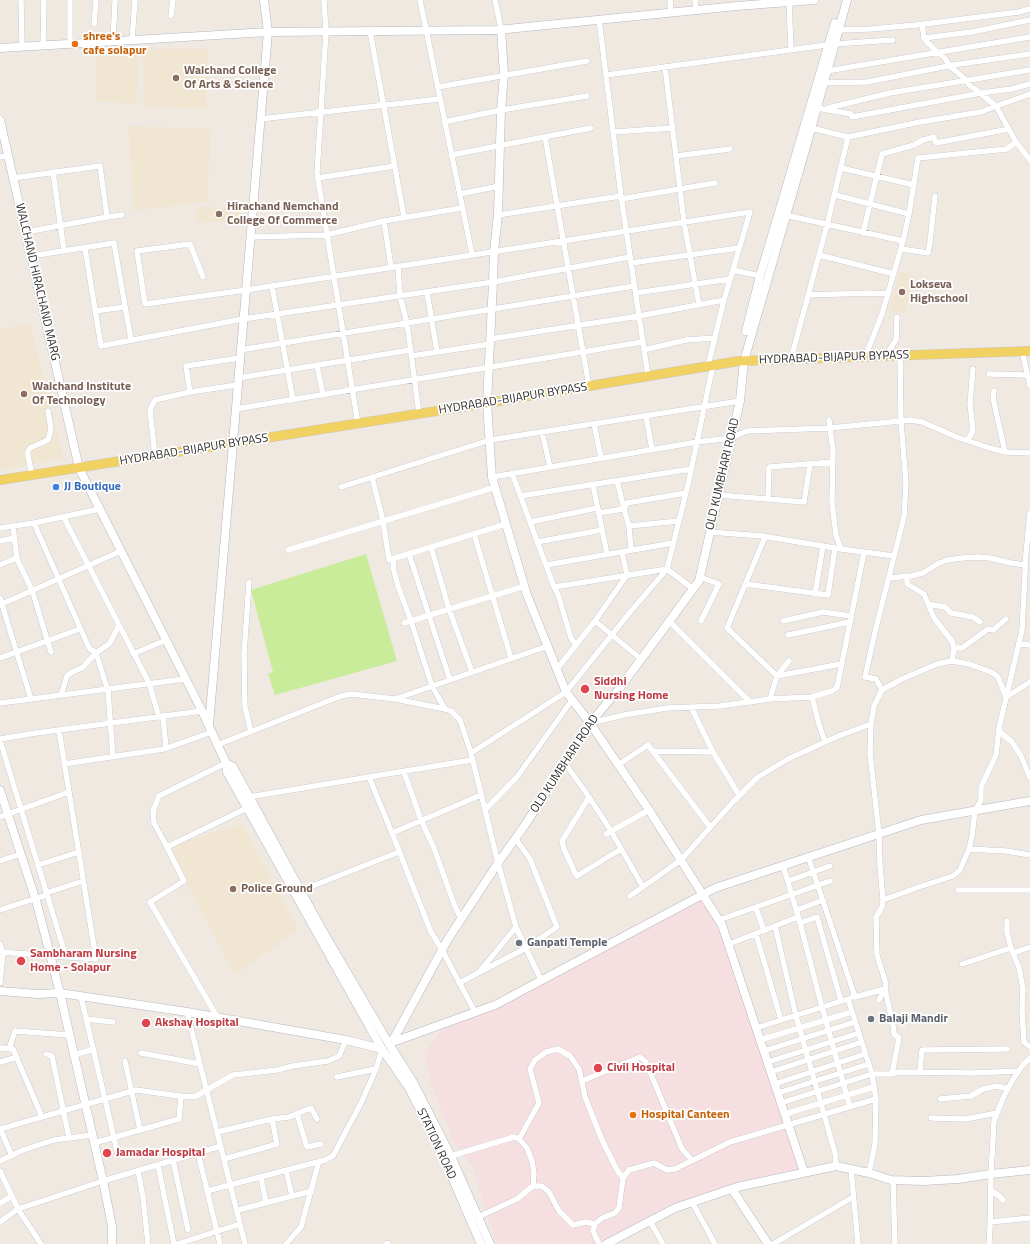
<!DOCTYPE html>
<html>
<head>
<meta charset="utf-8">
<style>
  body { margin:0 }
  canvas { display:block; background:#efe9e1 }
</style>
</head>
<body>
<canvas width="1030" height="1244"></canvas>
<script>
const g = document.querySelector('canvas').getContext('2d');
g.lineJoin = 'round';
function paint(path, color) { g.fillStyle = color; g.fill(path, 'evenodd'); }
const poly = rows => new Path2D(rows.map(r => 'M' + r).join(''));
function strokePath(path, color, width, dash) { g.strokeStyle = color; g.lineWidth = width; g.lineCap = dash ? 'butt' : 'round'; g.setLineDash(dash || []); g.stroke(path); }
function drawText(font, color, halo, rows, align = 'center') {
  g.font = font + ' "Titillium Web",sans-serif'; g.lineWidth = 3.5; g.setLineDash([]); g.textBaseline = 'middle'; g.strokeStyle = halo; g.fillStyle = color; for (const [text, x, y, turn = 0] of rows) {
    g.save(); g.translate(x, y); g.rotate((+turn || 0) * Math.PI / 180); g.textAlign = isNaN(turn) ? turn : align; if (halo) g.strokeText(text, 0, 0); g.fillText(text, 0, 0); g.restore();
  }
}
paint(poly([
  [143,49,208,49,206,109,145,106],
  [97,51,138,52,137,104,96,101],
  [129,126,211,129,207,202,133,211],
  [196,207,243,208,240,223,196,221],
  [900,271,915,275,904,314,889,310],
  [30,322,63,458,0,470,0,330],
  [242,824,298,930,235,975,167,847]
]), '#f0e6d1');
paint(poly([
  [703,894,722,928,804,1172,675,1208,606,1244,496,1244,472,1165,455,1145,431,1084,424,1053,448,1023,495,1005]
]), '#f5dfe0');
paint(poly([
  [366,554,397,661,275,695,268,674,273,672,251,590]
]), '#c9ec9a');
const street = poly([
  [21,0,22,47],
  [324,0,326,32,317,173,358,424],
  [420,0,472,254],
  [495,0,501,29],
  [670,0,671,13],
  [695,0,696,10],
  [789,2,791,50],
  [171,16,173,0],
  [599,19,621,196,648,376],
  [94,24,96,0],
  [922,24,924,38,927,42,936,51,943,56,950,66,966,80,970,86,975,89,996,106,1016,142,1030,160],
  [838,30,871,29,916,25,1019,12,1030,9],
  [370,31,404,217],
  [924,38,972,32,1030,20],
  [132,40,135,0],
  [113,41,115,1],
  [70,43,70,0],
  [43,45,44,0],
  [665,67,684,222,699,305],
  [827,71,1030,37],
  [606,75,834,44,893,40],
  [823,83,867,82,953,65,1030,54],
  [438,87,587,61],
  [817,108,851,114,852,117,981,93,1012,89,1030,84],
  [828,108,890,93,1030,70],
  [260,119,440,99],
  [444,122,501,110,587,96],
  [811,128,848,137,920,122,981,112,996,106,1030,94],
  [613,132,673,128],
  [545,137,589,386],
  [451,155,591,128],
  [676,156,730,149],
  [0,157,8,156],
  [841,168,914,185],
  [53,172,64,251],
  [13,178,100,166,107,217,26,232],
  [317,178,395,166],
  [460,194,499,186],
  [835,195,909,214],
  [621,199,715,183],
  [498,215,621,196],
  [785,215,903,241],
  [107,217,122,215],
  [863,233,882,154,914,145,923,140,934,137,936,143,1009,129],
  [250,237,326,235,384,221],
  [85,248,101,346,243,319,493,282,630,257],
  [901,249,928,253,930,242,935,196],
  [819,255,894,274],
  [31,256,114,243,131,340],
  [631,263,739,248],
  [391,267,384,221,462,208],
  [733,270,760,276],
  [203,277,190,244,137,251,145,304,246,290,750,212,724,300,708,366],
  [272,286,293,400],
  [427,292,437,352],
  [636,293,730,279],
  [808,295,870,293,888,294],
  [95,311,125,307],
  [490,339,639,316,724,300],
  [240,350,407,323,400,296,398,266],
  [644,350,686,340,715,338],
  [1022,351,1030,386],
  [411,356,490,344],
  [885,356,896,340,897,317],
  [865,357,882,314,903,241,909,214,918,158,1007,149,1016,142],
  [791,359,827,225,848,137],
  [317,365,323,395],
  [989,374,1027,375],
  [238,378,411,350],
  [994,391,993,398,1005,452],
  [190,392,186,366,240,358],
  [235,409,643,342],
  [419,414,407,323,634,286],
  [646,416,652,450],
  [829,420,833,451,832,503,836,535,841,549],
  [594,424,601,458],
  [542,432,550,467],
  [968,440,973,430,970,404,973,369],
  [155,456,150,410,155,400,190,392,237,385],
  [512,473,554,587,667,569,693,589],
  [32,475,28,456,28,451,30,448,48,440,51,429,48,411],
  [372,477,383,521,389,560,506,524],
  [492,477,697,442,731,438,747,431,830,428,911,420,922,422,959,438,993,449,1005,452,1030,453],
  [593,485,607,554],
  [341,487,490,440,740,401],
  [718,495,804,502,810,464],
  [520,496,691,469],
  [768,498,769,467,833,462],
  [598,513,624,509,617,481],
  [1030,513,1026,553,1022,630,999,728,1001,733,1012,742,1021,756,1030,778],
  [63,516,149,683,159,717],
  [530,522,597,508],
  [34,523,89,648,96,653,108,691,113,757],
  [13,526,17,559,32,590,51,652],
  [629,526,679,521],
  [0,528,34,523,100,509],
  [710,532,762,536,841,549,894,556],
  [474,534,511,658],
  [765,537,727,628,777,676,841,664],
  [0,541,14,538],
  [537,542,602,530],
  [431,547,449,609,472,672],
  [288,550,496,487],
  [631,550,629,526,624,509,627,503,686,493],
  [409,554,450,680],
  [394,558,393,567,398,586,411,621,432,686,445,709],
  [0,565,16,558],
  [546,565,673,543],
  [907,576,907,584,924,594,934,618,952,641,954,648,952,661],
  [700,577,719,584,701,621],
  [889,578,911,576,923,573,939,563,948,560,962,558,977,557,990,558,1011,563,1025,565],
  [249,582,244,654,245,707,251,732],
  [745,584,828,595,835,548],
  [554,587,558,594,571,638,575,644],
  [815,594,823,546],
  [0,598,31,699],
  [2,604,121,551],
  [928,604,945,607,951,613,973,617,980,622],
  [595,621,641,659],
  [669,621,750,702],
  [783,621,823,612,851,616],
  [404,623,525,586],
  [788,635,850,622],
  [1018,644,1030,645],
  [954,648,962,648,988,629,993,630,1006,619],
  [133,654,166,640],
  [0,658,80,629],
  [557,669,595,621,627,575,622,552],
  [882,690,876,679,865,677,875,632,904,517,906,484,901,421,900,356],
  [61,695,67,676,72,672,82,668,96,653,110,643,119,625],
  [812,697,819,724,825,742],
  [395,699,548,646],
  [770,699,812,697,832,691,837,688,864,552],
  [0,703,185,679],
  [691,707,713,752,739,795],
  [163,716,166,748],
  [590,723,624,715,667,708,720,706,770,699,777,676,789,661],
  [0,739,36,733,202,711],
  [0,740,66,957],
  [217,745,341,696,352,694,395,699,445,709,451,711,460,720,471,753],
  [653,751,713,752],
  [565,763,589,797],
  [64,764,164,749,212,732],
  [618,765,648,745,710,827],
  [404,772,421,820,434,848,454,904,461,919],
  [249,797,369,777],
  [485,810,517,777,572,700],
  [0,817,69,792],
  [392,833,369,777,472,760],
  [606,834,649,810],
  [167,847,154,823,153,811,159,796,226,763],
  [621,849,577,876,575,873,564,849,562,841,589,797,611,831,643,887],
  [969,849,1006,851,1030,855],
  [808,856,855,997,852,997],
  [0,861,21,854],
  [38,865,79,852],
  [783,865,800,923,822,1007,850,1107],
  [788,881,830,866],
  [958,890,1030,890],
  [300,891,399,852],
  [46,893,83,881],
  [630,896,681,860,733,802,758,777,788,759,836,737,871,724],
  [883,900,880,866,879,834,870,753,871,724,874,706,882,690,902,679,937,664,952,661,969,664,991,672,998,677,1006,697,1030,682],
  [756,908,764,931],
  [0,910,47,895],
  [797,910,823,900],
  [719,920,830,881],
  [1007,921,1007,932,1011,948,1019,968,1023,989,1022,1010,1024,1042,1030,1047],
  [800,923,817,917,841,1001],
  [775,926,796,1016,835,1153,836,1166],
  [756,934,781,1020],
  [0,944,3,953,0,983],
  [729,944,798,917],
  [0,952,96,959,59,730],
  [1013,953,1030,947],
  [962,964,1011,948],
  [481,970,516,927],
  [541,980,516,927,498,863,471,753,566,692,631,611,667,569,688,485,713,365],
  [459,983,526,948,557,927,530,859,516,839],
  [81,997,118,1155],
  [879,1000,885,989,886,984,877,955,876,917,882,907,883,900,919,887,953,876,960,870,969,849,972,836,975,811,981,800,981,787,996,755,999,728],
  [187,1012,245,1244],
  [475,1012,442,950,431,932,392,833,481,795],
  [218,1018,150,902,184,881,167,847,247,808],
  [86,1019,113,1022],
  [756,1028,848,999,872,1074,876,1099,875,1144,869,1173],
  [760,1040,852,1012],
  [0,1048,13,1049,42,1117],
  [9,1049,15,1031,69,1035],
  [764,1051,855,1022],
  [141,1053,200,1064],
  [46,1054,52,1056,69,1138],
  [74,1055,94,1049],
  [125,1061,140,1130],
  [0,1062,17,1057],
  [768,1062,859,1033],
  [920,1071,922,1050,1007,1049],
  [771,1072,862,1042],
  [892,1074,900,1072,974,1073,1018,1071],
  [337,1077,376,1069],
  [582,1081,640,1057,646,1062,682,1149,692,1160],
  [775,1084,865,1054],
  [778,1093,869,1064],
  [940,1099,971,1096,983,1089,997,1086,1008,1089],
  [781,1103,872,1074,892,1074,899,1038,894,1034,893,1025,885,989,855,997],
  [297,1114,307,1147,321,1144],
  [785,1114,874,1087],
  [931,1118,965,1119,997,1113],
  [272,1119,289,1117,303,1111,311,1108,317,1119],
  [0,1128,12,1156],
  [0,1129,136,1090,187,1097,196,1096,233,1075,277,1070,293,1066,328,1061,339,1056,346,1040],
  [217,1132,272,1119,277,1144,224,1159],
  [519,1139,539,1103,530,1069,535,1060,546,1052,558,1049,570,1056,579,1069,585,1097,602,1140,617,1170,623,1178],
  [94,1143,179,1119,181,1096],
  [198,1153,220,1244],
  [451,1156,514,1137,519,1139,527,1148,532,1161,534,1173,533,1186,517,1199,478,1217],
  [173,1160,188,1230],
  [0,1161,23,1150,54,1140,92,1135],
  [158,1165,174,1244],
  [851,1169,858,1244],
  [286,1170,292,1196],
  [0,1171,18,1209,41,1244],
  [138,1171,143,1197,148,1244],
  [261,1177,266,1203],
  [893,1180,895,1244],
  [533,1186,542,1186,549,1192,559,1211,573,1225,586,1222,595,1224],
  [207,1191,325,1160,333,1156,362,1101,376,1069,382,1049],
  [991,1191,998,1195,1003,1200],
  [692,1202,715,1244],
  [0,1203,12,1196],
  [238,1210,312,1191],
  [650,1221,663,1244],
  [0,1222,18,1209,103,1181,221,1146],
  [990,1222,1030,1218],
  [177,1244,240,1224],
  [286,1244,301,1227,319,1161],
  [386,1244,388,1243],
  [599,1244,593,1231,595,1224,602,1218,615,1213,619,1208,623,1178,629,1170,654,1163,667,1170,675,1169,730,1142,876,1099],
  [773,1244,853,1197],
  [989,1244,990,1228,991,1174,994,1121,1003,1098,1012,1081,1022,1066,1030,1058]
]);
const secondary = poly([
  [501,29,504,75,501,110,498,215,494,251,493,282,487,403,492,477,527,595,566,692,590,723,649,810,722,925,804,1172],
  [0,48,268,32,497,30,737,6,814,0],
  [0,120,79,468,202,711,226,763,227,772,382,1049,409,1088,438,1145,481,1244],
  [746,331,760,276,835,23],
  [209,725,268,32,264,0],
  [226,763,233,767,321,928,389,1044,413,1082,451,1156,490,1244],
  [0,790,37,904,60,993,103,1181,112,1226,112,1244],
  [0,991,38,994,60,993,187,1012,346,1040,382,1049],
  [390,1043,495,1005,715,888,921,820,1030,801],
  [389,1044,393,1040,448,939,498,863,525,825,590,723,619,689,699,581,740,401,744,361,806,147,847,0],
  [732,1189,768,1244],
  [606,1244,675,1208,737,1187,836,1166,869,1173,891,1180,923,1181,958,1179,991,1174,1030,1170]
]);
const primary = poly([
  [0,480,487,403,739,361,1030,351]
]);
strokePath(street, '#b4b7c1', 6);
strokePath(secondary, '#b4b7c1', 9);
strokePath(primary, '#c9c9c9', 10);
strokePath(street, '#fff', 5.5);
strokePath(secondary, '#fff', 8);
strokePath(primary, '#f2d163', 9);
for (const [x, y, r, color] of [
  [75,44,4,"#e8710a"],
  [176,78,4,"#8d6e63"],
  [219,214,4,"#8d6e63"],
  [902,292,4,"#8d6e63"],
  [24,394,4,"#8d6e63"],
  [56,487,4,"#3f7fe0"],
  [585,689,5,"#e0444e"],
  [233,889,4,"#8d6e63"],
  [519,943,4,"#6b7280"],
  [21,961,5,"#e0444e"],
  [871,1019,4,"#6b7280"],
  [146,1023,5,"#e0444e"],
  [598,1068,5,"#e0444e"],
  [633,1115,4,"#e8710a"],
  [107,1153,5,"#e0444e"]
]) { const dot = new Path2D(); dot.arc(x, y, r, 0, 2 * Math.PI); g.fillStyle = color; g.fill(dot); strokePath(dot, '#fff', 1.5); }
drawText('bold 12px', '#c56008', '#fff', [
  ["shree's",83,37],
  ["cafe solapur",83,51],
  ["Hospital Canteen",641,1115]
], 'left');
drawText('bold 12px', '#785e54', '#fff', [
  ["Walchand College",184,71],
  ["Of Arts & Science",184,85],
  ["Hirachand Nemchand",227,207],
  ["College Of Commerce",227,221],
  ["Lokseva",910,285],
  ["Highschool",910,299],
  ["Walchand Institute",32,387],
  ["Of Technology",32,401],
  ["Police Ground",241,889]
], 'left');
drawText('12px', '#2e2e2e', '#fff', [
  ["WALCHAND HIRACHAND MARG",37,282,77],
  ["HYDRABAD-BIJAPUR BYPASS",834,358,-2],
  ["HYDRABAD-BIJAPUR BYPASS",513,399,-9],
  ["HYDRABAD-BIJAPUR BYPASS",194,450,-9],
  ["OLD KUMBHARI ROAD",723,474,-77],
  ["OLD KUMBHARI ROAD",565,764,-57],
  ["STATION ROAD",436,1144,65]
]);
drawText('bold 12px', '#366cbe', '#fff', [
  ["JJ Boutique",64,487]
], 'left');
drawText('bold 12px', '#be3a42', '#fff', [
  ["Siddhi",594,682],
  ["Nursing Home",594,696],
  ["Sambharam Nursing",30,954],
  ["Home - Solapur",30,968],
  ["Akshay Hospital",155,1023],
  ["Civil Hospital",607,1068],
  ["Jamadar Hospital",116,1153]
], 'left');
drawText('bold 12px', '#5b616d', '#fff', [
  ["Ganpati Temple",527,943],
  ["Balaji Mandir",879,1019]
], 'left');
</script>
</body>
</html>
